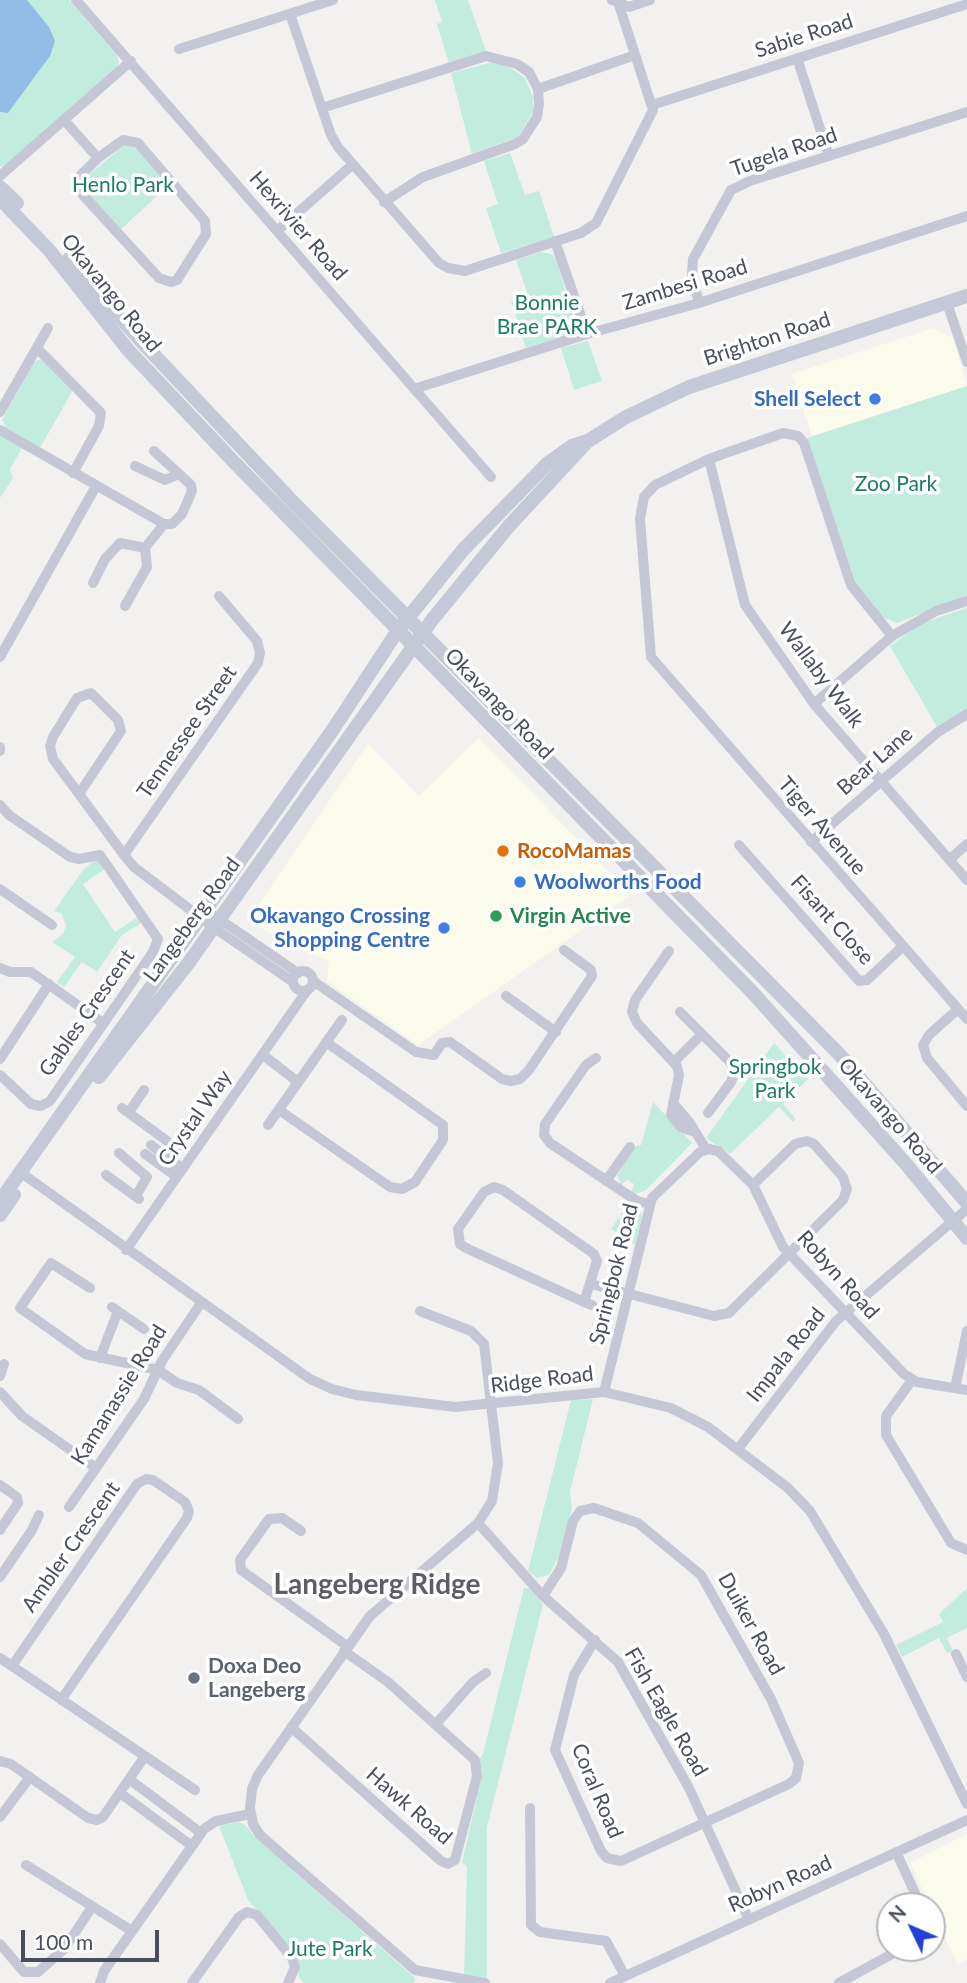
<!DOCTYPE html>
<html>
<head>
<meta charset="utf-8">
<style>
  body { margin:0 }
  #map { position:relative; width:967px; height:1983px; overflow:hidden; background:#f2f1f0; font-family:Lato,sans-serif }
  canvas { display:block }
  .north { position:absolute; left:876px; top:1892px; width:70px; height:70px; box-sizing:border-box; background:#fff; border:2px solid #b6b8be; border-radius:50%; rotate:314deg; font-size:19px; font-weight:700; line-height:28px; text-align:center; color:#494e5c }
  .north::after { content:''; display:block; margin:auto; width:24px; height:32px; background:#2440d9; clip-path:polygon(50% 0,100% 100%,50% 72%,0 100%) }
  .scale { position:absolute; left:21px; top:1930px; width:138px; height:32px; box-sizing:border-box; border:4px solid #494e5c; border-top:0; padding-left:9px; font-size:21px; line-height:24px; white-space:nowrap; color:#494e5c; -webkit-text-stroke:5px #fff; paint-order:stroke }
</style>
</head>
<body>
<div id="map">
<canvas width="967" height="1983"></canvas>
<div class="north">N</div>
<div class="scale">100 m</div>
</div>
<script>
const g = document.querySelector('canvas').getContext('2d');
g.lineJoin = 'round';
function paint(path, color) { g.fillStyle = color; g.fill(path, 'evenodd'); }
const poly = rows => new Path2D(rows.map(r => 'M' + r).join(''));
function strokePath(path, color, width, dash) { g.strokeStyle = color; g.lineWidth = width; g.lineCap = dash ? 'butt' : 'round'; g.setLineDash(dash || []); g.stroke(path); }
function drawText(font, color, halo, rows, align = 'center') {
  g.font = font + ' Lato,sans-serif'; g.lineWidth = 7; g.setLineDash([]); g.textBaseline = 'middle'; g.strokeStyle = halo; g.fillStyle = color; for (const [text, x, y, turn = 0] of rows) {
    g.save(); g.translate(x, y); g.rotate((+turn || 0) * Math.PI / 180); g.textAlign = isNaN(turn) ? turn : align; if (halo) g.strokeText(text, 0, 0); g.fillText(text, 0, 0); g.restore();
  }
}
paint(poly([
  [933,328,953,338,967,386,812,436,792,374],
  [479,738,631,895,418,1045,327,981,329,961,299,947,289,946,256,923,253,913,368,744,419,796],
  [967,1834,967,1959,958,1965,910,1863]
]), '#fbfbeb');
paint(poly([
  [0,0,69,0,117,55,119,63,116,70,4,167,0,166],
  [435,0,468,0,486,51,449,64,437,24,442,22],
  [493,62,508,66,525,78,533,97,533,112,518,137,472,154,451,73],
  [124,145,137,149,169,185,119,231,85,193,82,181],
  [510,153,525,195,539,191,554,237,501,253,486,208,498,204,484,161],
  [541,252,551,254,556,259,576,326,568,335,526,348,511,301,528,295,516,260],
  [588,341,602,381,574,390,561,348],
  [41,359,73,390,40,448,6,428,2,420,34,362],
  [967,386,967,596,897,623,882,617,857,586,807,438],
  [0,435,22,448,10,469,13,478,0,498],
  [967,608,967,709,937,727,890,646,922,623],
  [96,859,101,860,106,868,83,884,115,932,139,916,143,922,122,935,97,972,82,962,64,987,57,982,75,957,52,942,63,934,66,926,62,914,54,911,83,870],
  [774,1043,808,1079,783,1104,796,1119,793,1122,779,1107,730,1154,706,1138],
  [653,1102,692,1143,645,1191,634,1194,631,1192,634,1184,627,1180,621,1185,617,1175,636,1146,641,1145],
  [630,1201,638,1206,642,1215,635,1245,611,1229],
  [593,1399,570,1492,572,1509,558,1558,549,1575,537,1578,528,1571,571,1400],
  [524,1588,529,1588,543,1604,487,1827,487,1978,464,1975,467,1867,462,1862,481,1780,479,1759,483,1754],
  [967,1588,967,1628,947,1638,953,1651,947,1653,939,1638,902,1657,896,1645,943,1622,939,1614],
  [239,1822,245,1825,255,1837,415,1978,414,1983,304,1983,299,1977,297,1958,248,1900,219,1826]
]), '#c2edde');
paint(poly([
  [0,0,27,0,49,27,55,41,50,56,8,113,0,112]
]), '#91bde7');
strokePath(poly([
  [76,0,491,477],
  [612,0,629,7,650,0],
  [290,14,331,135,338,147,439,263,448,268,465,271,581,233,596,223,653,110,619,5],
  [179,49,333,0],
  [797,58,829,156],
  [538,89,635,55],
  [652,105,967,4],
  [322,108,486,56,517,64,529,72,538,89,539,104,537,117,523,139,515,144,423,177,384,202],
  [64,120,98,158,79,177,82,194,159,278,171,282,177,280,206,234,205,221,138,143,123,140,98,158],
  [0,176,131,61],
  [277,231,352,165],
  [555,241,587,334],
  [699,303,692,275,693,259,731,190,750,181,967,112],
  [947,303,967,362],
  [37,348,101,413,99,426,73,473],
  [414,389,587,334,699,303,967,216],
  [0,412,48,328],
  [0,430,164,524,145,548,147,567,125,606],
  [154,451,191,485,192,491,182,514,172,524,164,524],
  [709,459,745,605,814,704,967,880],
  [135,466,165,480,179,474],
  [93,583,105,559,120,543,145,548],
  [892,636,851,585,804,443,798,436,783,433,709,459,655,485,644,497,640,519,651,657,967,1019],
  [0,657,96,486],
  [814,704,892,636,936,611,967,601],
  [0,747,0,751],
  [79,794,121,731,118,720,91,693,77,698,53,737,50,746,53,759,79,794,124,855,134,867,213,927,293,982],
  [0,805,9,815,70,857,79,859,100,855,158,939,153,952,50,1101,41,1106,31,1104,0,1075],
  [811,842,938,732,967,714],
  [739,845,859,981,867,980,902,947],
  [124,855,258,663,260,653,257,641,219,596],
  [949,860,967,844],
  [0,889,52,925],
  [215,916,298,973],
  [669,951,635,1000,632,1012,637,1023,677,1066,679,1075,671,1115,681,1127,692,1131],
  [0,968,10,972,31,972,103,1023],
  '293 981a10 10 0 1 1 20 0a10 10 0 1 1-20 0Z',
  [313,981,416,1052,434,1055,442,1043,450,1042,502,1079,511,1081,520,1079,529,1070,592,976,591,970,564,950],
  [506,996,556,1032],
  [958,1009,929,1035,923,1045,927,1058,967,1106],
  [680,1012,730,1062,735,1071,731,1082,708,1113],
  [263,1055,298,1082],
  [596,1058,586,1065,545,1124,544,1135,550,1143,637,1201,650,1204],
  [0,1059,49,984],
  [674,1062,702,1034],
  [673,1103,690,1123,706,1149],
  [122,1108,178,1149],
  [279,1110,390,1187,402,1189,415,1182,443,1140,443,1125,326,1042],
  [129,1112,144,1090],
  [268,1125,342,1020],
  [151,1145,183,1169],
  [119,1153,147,1177,136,1196],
  [145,1154,177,1177],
  [20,1172,310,1379,332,1389,356,1395,455,1407,604,1392,671,1408,708,1427,788,1488,810,1511,884,1634,967,1804],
  [106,1175,139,1199],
  [606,1181,630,1147],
  [126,1250,308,989],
  [591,1284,714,1316,729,1313,843,1200,847,1189,843,1177,814,1144,807,1141,795,1144,753,1185],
  [90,1288,51,1263,20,1308,85,1354,158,1370,177,1383,199,1390,238,1419],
  [584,1302,597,1261,594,1254,503,1190,494,1187,484,1192,458,1229,460,1244,466,1248,584,1302,592,1305],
  [112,1307,144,1329],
  [420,1311,471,1331,484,1344,498,1463,492,1501,478,1523,370,1616,258,1775,252,1789,250,1808,253,1824,260,1835,415,1970,485,1983],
  [100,1358,118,1311],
  [0,1376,4,1364],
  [912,1380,886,1416,886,1435,951,1543,967,1550],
  [955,1388,967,1331],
  [0,1392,22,1416,96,1468],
  [604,1392,652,1198,700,1152,709,1149,718,1151,753,1185,783,1247,904,1374,917,1382,967,1390],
  [738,1449,836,1321,967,1209],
  [0,1485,17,1497,18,1503,0,1530],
  [69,1507,144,1399,162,1361,201,1303],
  [478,1523,543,1596,618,1662,689,1788,749,1920],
  [301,1531,282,1518,269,1519,240,1560,241,1570,347,1646],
  [0,1577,32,1530,39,1515],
  [543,1596,561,1568,573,1521,580,1511,594,1508,638,1523,701,1575,771,1699,799,1763,796,1778,789,1784,621,1861,607,1858,601,1851,555,1750,574,1675,595,1640],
  [956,1654,967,1677],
  [0,1658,195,1790],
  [12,1666,137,1484,146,1479,153,1480,185,1502,189,1511,187,1518,61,1700],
  [436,1724,473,1682,486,1673],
  [291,1727,441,1861,448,1864,455,1860,477,1776,475,1760,388,1682,344,1651],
  [0,1761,11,1764,88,1818,97,1820,103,1817,145,1756],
  [129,1779,201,1833],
  [120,1793,192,1846],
  [530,1808,531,1925,540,1932,606,1941,625,1976],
  [0,1817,30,1777],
  [896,1852,921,1906],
  [26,1865,132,1931],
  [0,1944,24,1972,38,1972,64,1949,92,1907],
  [100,1983,104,1971,204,1829,216,1821,250,1814],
  [192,1983,239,1917,247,1912,257,1915,292,1958,295,1967,288,1983],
  [610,1983,967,1820],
  [839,1983,903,1948]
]), '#c5c8d4', 10);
strokePath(poly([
  [0,187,17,203],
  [0,199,49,250,129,351,233,461,753,993,906,1164,967,1238],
  [69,259,140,340,292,501,839,1054,967,1203],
  [99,1077,187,965,432,620,508,527,585,444],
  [0,1201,334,728,398,630,463,550,547,464,572,446,588,441,626,417,689,387,967,296],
  [0,1215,14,1195]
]), '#c4c8d7', 14);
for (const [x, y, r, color] of [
  [875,399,7,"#3f7fe0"],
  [503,851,7,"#e8710a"],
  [520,882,7,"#3f7fe0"],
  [496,916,7,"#2e9e5b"],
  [444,928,7,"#3f7fe0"],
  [194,1678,7,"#6b7280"]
]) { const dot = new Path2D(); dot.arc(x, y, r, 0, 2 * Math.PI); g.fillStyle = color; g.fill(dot); strokePath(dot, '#fff', 2.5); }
drawText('21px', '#494e5c', '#fff', [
  ["Sabie Road",804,36,-18],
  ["Tugela Road",784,152,-19],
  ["Hexrivier Road",298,226,49],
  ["Zambesi Road",685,285,-17],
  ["Okavango Road",111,293,51],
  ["Brighton Road",767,339,-18],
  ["Wallaby Walk",821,675,53],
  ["Okavango Road",499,704,46],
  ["Tennessee Street",187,732,-55],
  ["Bear Lane",875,761,-41],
  ["Tiger Avenue",822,826,49],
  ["Langeberg Road",192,920,-54],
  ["Fisant Close",832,920,48],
  ["Gables Crescent",87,1013,-55],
  ["Okavango Road",890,1116,49],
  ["Crystal Way",195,1118,-55],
  ["Springbok Road",614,1274,-76],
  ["Robyn Road",838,1275,48],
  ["Impala Road",786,1355,-52],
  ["Ridge Road",542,1380,-7],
  ["Kamanassie Road",119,1395,-58],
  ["Ambler Crescent",71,1547,-55],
  ["Duiker Road",751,1624,61],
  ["Fish Eagle Road",666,1712,60],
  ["Coral Road",597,1791,67],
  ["Hawk Road",409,1806,41],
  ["Robyn Road",780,1884,-24]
]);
drawText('21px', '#1d7b66', '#fff', [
  ["Henlo Park",123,185],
  ["Bonnie",547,303],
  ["Brae PARK",547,327],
  ["Zoo Park",896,484],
  ["Springbok",775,1067],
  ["Park",775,1091],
  ["Jute Park",330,1949]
]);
drawText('bold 21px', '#366cbe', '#fff', [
  ["Shell Select",861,399],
  ["Woolworths Food",534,882,"left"],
  ["Okavango Crossing",430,916],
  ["Shopping Centre",430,940]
], 'right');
drawText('bold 21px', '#c56008', '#fff', [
  ["RocoMamas",517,851]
], 'left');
drawText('bold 21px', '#27864d', '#fff', [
  ["Virgin Active",510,916]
], 'left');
drawText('bold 21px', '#5b616d', '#fff', [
  ["Doxa Deo",208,1666],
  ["Langeberg",208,1690]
], 'left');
drawText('bold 28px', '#5d5e65', '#fff', [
  ["Langeberg Ridge",377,1585]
]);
</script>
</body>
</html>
